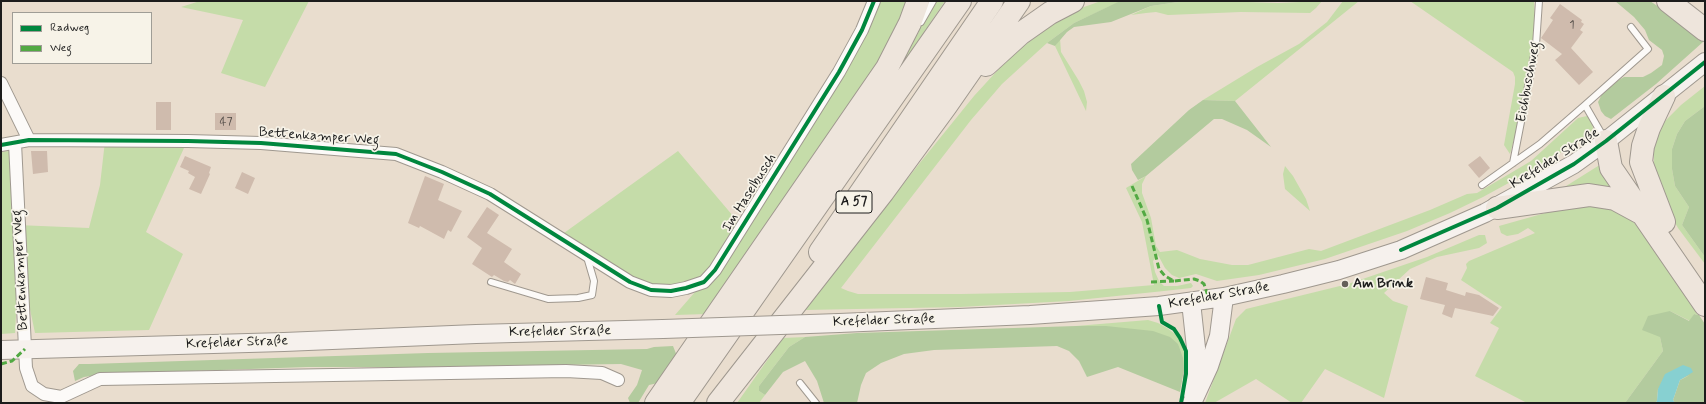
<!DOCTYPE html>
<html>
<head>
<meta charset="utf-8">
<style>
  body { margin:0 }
  #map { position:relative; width:1706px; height:404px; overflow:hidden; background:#e9ddce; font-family:Mynerve,sans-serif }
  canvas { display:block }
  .frame { position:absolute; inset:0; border:2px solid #1c1c1c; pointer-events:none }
  .legend { position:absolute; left:12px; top:12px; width:140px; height:52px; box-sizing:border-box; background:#f7f3e8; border:1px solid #9f9d96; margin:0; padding:5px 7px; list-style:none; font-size:12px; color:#1c1c1c }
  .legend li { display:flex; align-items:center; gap:8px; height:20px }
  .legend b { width:20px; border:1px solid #9f9d96 }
</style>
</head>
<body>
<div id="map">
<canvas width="1706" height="404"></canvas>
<div class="frame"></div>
<ul class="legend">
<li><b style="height:5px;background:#00873e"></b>Radweg</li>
<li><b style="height:5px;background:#52a943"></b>Weg</li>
</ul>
</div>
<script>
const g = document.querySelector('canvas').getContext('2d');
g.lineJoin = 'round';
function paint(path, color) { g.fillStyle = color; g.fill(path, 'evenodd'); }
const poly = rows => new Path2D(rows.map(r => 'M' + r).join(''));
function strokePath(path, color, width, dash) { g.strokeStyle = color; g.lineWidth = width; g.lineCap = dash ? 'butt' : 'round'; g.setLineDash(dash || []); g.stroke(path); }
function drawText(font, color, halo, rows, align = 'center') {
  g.font = font + ' Mynerve,sans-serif'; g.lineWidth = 3.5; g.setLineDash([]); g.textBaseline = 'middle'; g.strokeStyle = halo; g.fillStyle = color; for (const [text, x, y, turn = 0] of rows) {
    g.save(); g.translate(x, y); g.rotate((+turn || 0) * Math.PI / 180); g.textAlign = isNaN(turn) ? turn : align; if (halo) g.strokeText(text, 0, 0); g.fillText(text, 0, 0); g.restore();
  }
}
paint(poly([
  [200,1,309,1,265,87,221,73,243,20,181,7],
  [879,1,907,1,897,26,881,58,707,314,675,315,695,292,710,282],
  [923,1,945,1,902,65,899,62,919,32,913,28],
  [1101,1,1121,1,1074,23,1047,43,1002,84,971,120,841,288,848,291,858,294,961,294,1070,292,1154,285,1142,222,1126,188,1146,176,1142,184,1142,193,1151,218,1156,246,1160,252,1177,250,1200,259,1232,265,1248,265,1309,249,1321,251,1430,210,1467,194,1477,193,1531,161,1578,118,1587,116,1592,121,1593,129,1583,139,1527,173,1483,197,1450,213,1407,231,1325,259,1259,275,1217,281,1196,274,1179,278,1172,275,1165,268,1158,255,1153,261,1155,272,1159,281,1164,286,1177,286,1191,283,1193,286,1191,288,1164,291,1069,301,960,307,804,310,919,164,974,96,996,72,1019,49,1061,19,1084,7],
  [1218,1,1278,3,1322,1,1316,8,1310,13,1241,12,1168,15,1156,12,1146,13,1131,15,1151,6,1178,2],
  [1343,1,1359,1,1235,101,1203,100,1257,67,1299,44,1327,22],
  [1410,1,1534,1,1535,21,1532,47,1520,117,1510,154,1504,145,1515,84,1515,77,1513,72],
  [1060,38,1061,52,1079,81,1084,91,1087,102,1086,111,1055,46],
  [1705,86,1705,106,1685,121,1677,134,1672,149,1672,169,1675,186,1689,207,1682,225,1705,257,1705,264,1678,228,1664,203,1654,166,1654,149,1658,132,1666,120,1681,105],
  [105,141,190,145,190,148,184,148,146,232,183,254,149,330,35,333,19,257,15,333,1,334,1,152,9,151,17,225,89,228,100,185],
  [678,151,739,223,711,267,700,279,687,285,652,286,632,279,564,233],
  [1285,166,1293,176,1306,199,1310,211,1285,189,1283,174],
  [1598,166,1601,166,1619,192,1555,193],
  [1599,205,1619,210,1631,219,1649,241,1699,315,1694,314,1690,321,1670,311,1660,337,1663,351,1625,403,1527,403,1475,376,1499,328,1490,323,1502,307,1461,280,1467,268,1466,264,1469,261,1535,233,1528,228,1518,234,1507,236,1501,233,1499,226,1556,210],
  [1479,235,1485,235,1487,243,1479,248,1437,257,1410,269,1384,293,1393,301,1408,306,1384,398,1325,369,1301,403,1292,403,1256,379,1214,403,1205,403,1236,319,1246,309,1348,284,1427,257],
  [1148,320,1158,323,1167,328,1175,334,1180,340,1184,349,1186,365,1183,382,1184,370,1076,326],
  [805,337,789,347,759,386,759,391,765,395,759,403,737,403,783,338]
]), '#c5dca9');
paint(poly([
  [1120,1,1197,1,1178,2,1151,6,1111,22,1074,27,1067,32,1055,46,1047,43,1074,23],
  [1615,1,1650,1,1703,37,1703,42,1656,84,1611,119,1605,116,1601,111,1598,102,1605,88,1624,77,1643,77,1651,73,1662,65,1664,56,1662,50,1649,40,1645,30,1634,17],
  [1203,100,1235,101,1271,147,1247,130,1222,119,1214,119,1146,176,1138,180,1132,170,1131,164,1189,110],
  [1705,106,1705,257,1682,225,1689,207,1675,186,1672,169,1672,149,1677,134,1685,121],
  [1670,311,1689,321,1694,314,1699,315,1705,324,1705,403,1675,403,1673,400,1680,380,1690,375,1658,389,1657,401,1655,403,1625,403,1663,351,1660,337,1642,330,1648,316],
  [1076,326,1106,326,1153,331,1170,337,1178,344,1183,358,1184,370,1180,392,1118,367,1087,377,1079,361,1069,351,1057,346,934,350,904,354,881,363,866,373,861,385,857,403,824,403,817,381,805,361,783,372,765,395,759,391,759,386,789,347,805,337,857,333],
  [673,346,677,356,658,383,649,385,638,403,630,403,628,398,637,385,642,370,621,364,422,367,308,367,105,374,84,377,75,381,73,371,79,364,89,364,428,353,647,349,654,347]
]), '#b3cb9e');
paint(poly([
  [1683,365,1691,368,1693,372,1680,380,1673,400,1675,403,1655,403,1657,401,1658,389,1665,374]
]), '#87d0d1');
paint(poly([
  [1560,4,1582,20,1581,22,1584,24,1580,30,1583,32,1571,48,1593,72,1579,85,1555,60,1562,54,1541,38,1553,20,1550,18],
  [156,102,171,102,171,130,156,130],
  [215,113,236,113,236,130,215,130],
  [31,151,47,151,48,172,33,174],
  [185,156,211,167,209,173,210,174,201,194,189,189,195,177,188,173,189,171,180,167],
  [1480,156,1490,168,1479,178,1468,165],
  [242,172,255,178,248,194,235,188],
  [425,176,444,184,438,200,462,211,451,232,448,230,444,239,420,226,419,228,408,223],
  [487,207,499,215,487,233,512,249,504,262,521,274,515,284,510,280,508,282,504,281,494,275,492,277,472,264,482,248,467,237],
  [1426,277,1448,283,1446,290,1465,296,1466,292,1479,295,1499,308,1493,316,1455,308,1452,318,1442,314,1445,305,1420,299]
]), '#cfbbad');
const lane = poly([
  [921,22,933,1],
  [1604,138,1585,105,1648,49,1631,27],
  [1513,163,1536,45,1539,1],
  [1482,185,1540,144,1585,105],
  [491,282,548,299,578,298,592,295,594,281,587,257],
  [800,383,816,403]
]);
const street = poly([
  [1,83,29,140],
  [15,143,26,368,32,386,44,394,61,397,100,379,566,371,602,373,618,380],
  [1,145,29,140,188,141,261,143,396,154,442,172,490,194,630,282,651,290,671,291,686,288,704,282,715,270,839,72,862,30,874,1]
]);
const secondary = poly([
  [1191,302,1196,348,1192,392],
  [839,323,1030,315,1159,306,1224,297,1283,284,1339,270,1401,250,1485,213,1574,164,1606,141,1705,62],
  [1,350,284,342,476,334,663,329],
  [1192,403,1209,366,1219,336,1224,297]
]);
const highway = poly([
  [1668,1,1705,30],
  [986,65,1020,34,1050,13,1073,1],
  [1606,141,1611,168,1705,305],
  [1497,208,1589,195,1615,199,1639,212],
  [1664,222,1641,162,1643,146,1649,128,1664,96],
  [820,252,992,1],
  [656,403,887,68,910,23,918,1],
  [679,403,960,1],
  [718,403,883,192,946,106,1019,1]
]);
strokePath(lane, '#9f988f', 8);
strokePath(street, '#9f988f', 14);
strokePath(secondary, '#9f988f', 20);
strokePath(highway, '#9f988f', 24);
strokePath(lane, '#fcfaf8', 6);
strokePath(street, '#fcfaf8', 12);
strokePath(secondary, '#f6f1ed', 18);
strokePath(highway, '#eee5dc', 22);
const secondaryBridge = poly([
  [663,329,839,323]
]);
strokePath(secondaryBridge, '#9f988f', 20, []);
strokePath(secondaryBridge, '#f6f1ed', 18);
strokePath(poly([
  [1132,186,1147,220,1159,269,1165,276,1174,281,1194,279,1200,281,1204,284,1209,299],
  [1151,282,1174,281],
  [1,364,12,361,25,349]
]), '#52a943', 3, [6, 3]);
strokePath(poly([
  [1,145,29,140,188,141,261,143,396,154,442,172,490,194,630,282,651,290,671,291,686,288,704,282,715,270,839,72,862,30,874,1],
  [1401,250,1497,208,1574,164,1606,141,1705,62],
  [1159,306,1162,322,1174,329,1180,338,1186,351,1186,374,1181,403]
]), '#00873e', 4);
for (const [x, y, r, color] of [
  [1345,284,4,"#64605a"]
]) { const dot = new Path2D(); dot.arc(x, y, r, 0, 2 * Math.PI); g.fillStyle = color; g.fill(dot); strokePath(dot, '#f7f3e8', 1.5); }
drawText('12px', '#494440', null, [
  ["1",1572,25],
  ["47",226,122]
]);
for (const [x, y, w] of [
  [854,202,36]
]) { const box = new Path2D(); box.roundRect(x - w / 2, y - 11, w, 22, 3); g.fillStyle = '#f7f3e8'; g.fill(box); strokePath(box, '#1c1c1c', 1); }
drawText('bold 13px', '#1c1c1c', null, [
  ["A 57",854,202]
]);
drawText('14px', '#1c1c1c', '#f7f3e8', [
  ["Eichbuschweg",1529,82,-80],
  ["Bettenkamper Weg",319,137,4],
  ["Krefelder Straße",1555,159,-32],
  ["Im Haselbusch",750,193,-58],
  ["Bettenkamper Weg",21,270,-93],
  ["Krefelder Straße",1219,296,-10],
  ["Krefelder Straße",884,321,-2],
  ["Krefelder Straße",560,332,-1],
  ["Krefelder Straße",237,343,-2]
]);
drawText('bold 14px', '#1c1c1c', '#f7f3e8', [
  ["Am Brink",1353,284]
], 'left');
</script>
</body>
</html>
